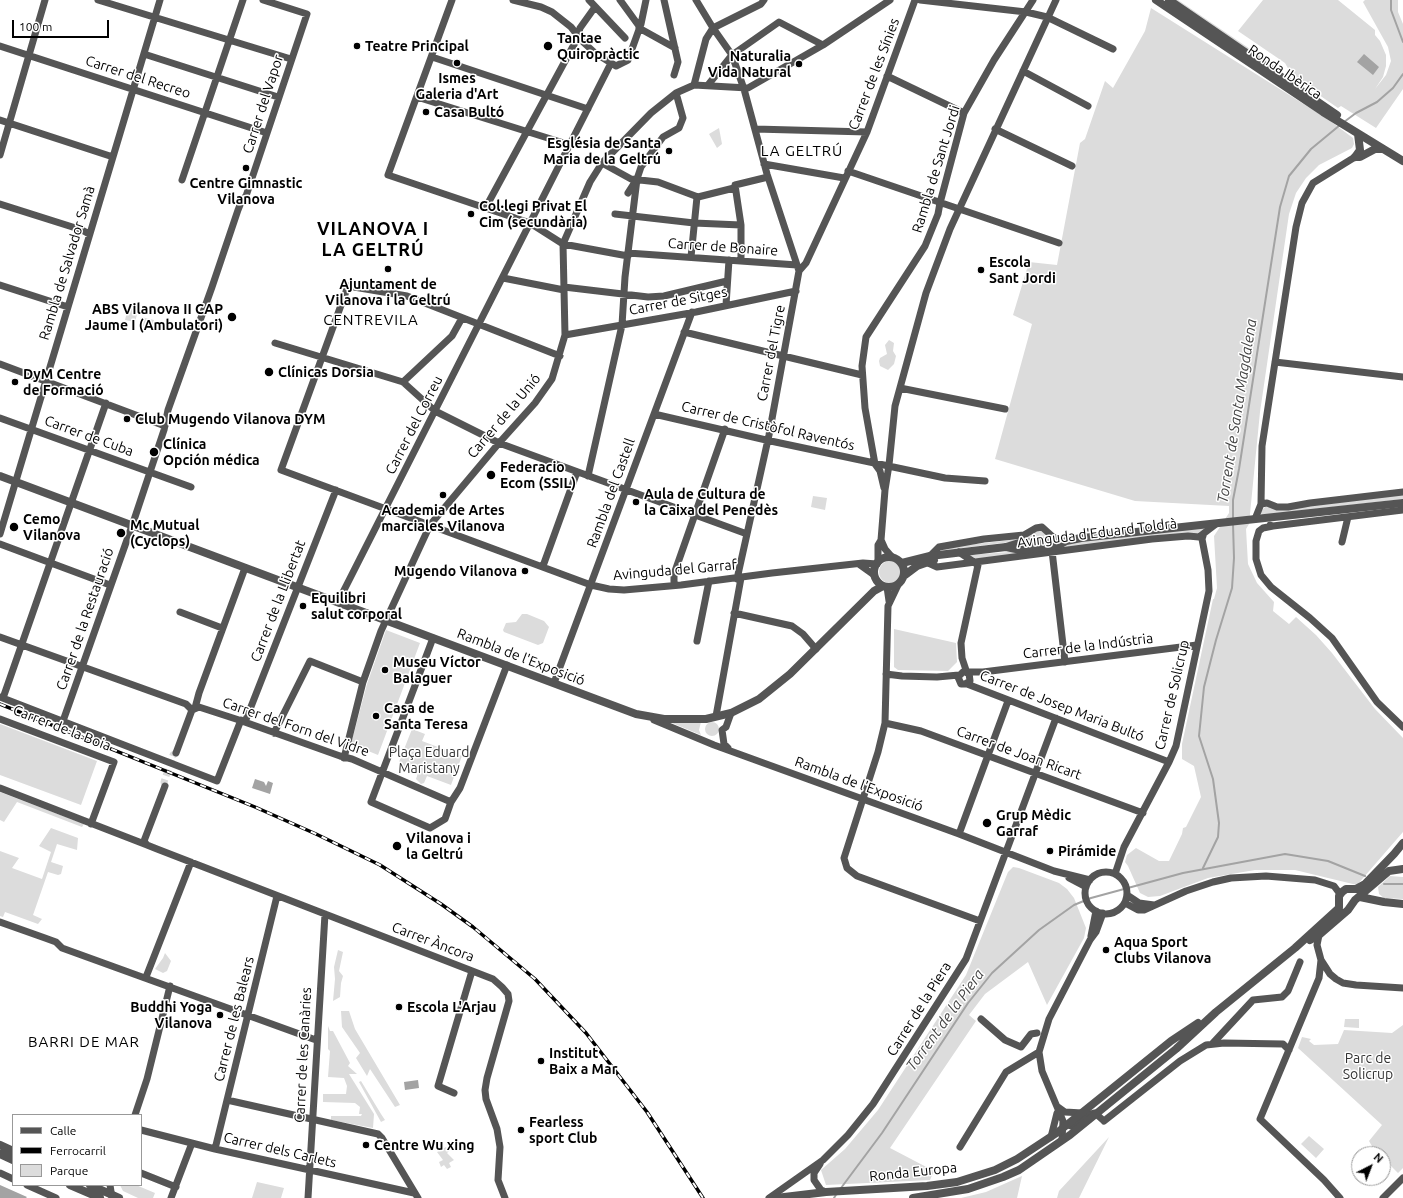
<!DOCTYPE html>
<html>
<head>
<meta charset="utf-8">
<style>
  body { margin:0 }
  #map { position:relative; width:1403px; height:1198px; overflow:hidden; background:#fff; font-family:Ubuntu,sans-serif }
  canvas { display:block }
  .legend { position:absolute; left:12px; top:1114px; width:130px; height:72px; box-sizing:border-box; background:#fff; border:1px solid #999; margin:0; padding:5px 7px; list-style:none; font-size:12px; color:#000 }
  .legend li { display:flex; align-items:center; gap:8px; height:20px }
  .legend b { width:20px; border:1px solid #999 }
  .north { position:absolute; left:1351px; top:1146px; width:40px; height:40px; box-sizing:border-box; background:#fff; border:1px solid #999; border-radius:50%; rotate:42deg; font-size:11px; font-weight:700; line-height:16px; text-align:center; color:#000 }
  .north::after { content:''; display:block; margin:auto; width:14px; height:18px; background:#000; clip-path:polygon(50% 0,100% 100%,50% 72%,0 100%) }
  .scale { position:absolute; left:12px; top:20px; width:97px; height:18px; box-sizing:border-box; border:2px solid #000; border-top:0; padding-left:5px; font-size:12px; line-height:14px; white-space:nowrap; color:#000; -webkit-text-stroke:3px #fff; paint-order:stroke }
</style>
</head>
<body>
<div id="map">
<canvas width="1403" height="1198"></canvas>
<ul class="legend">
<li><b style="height:5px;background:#555"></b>Calle</li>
<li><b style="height:5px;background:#000"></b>Ferrocarril</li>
<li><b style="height:11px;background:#dcdcdc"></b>Parque</li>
</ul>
<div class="north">N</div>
<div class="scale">100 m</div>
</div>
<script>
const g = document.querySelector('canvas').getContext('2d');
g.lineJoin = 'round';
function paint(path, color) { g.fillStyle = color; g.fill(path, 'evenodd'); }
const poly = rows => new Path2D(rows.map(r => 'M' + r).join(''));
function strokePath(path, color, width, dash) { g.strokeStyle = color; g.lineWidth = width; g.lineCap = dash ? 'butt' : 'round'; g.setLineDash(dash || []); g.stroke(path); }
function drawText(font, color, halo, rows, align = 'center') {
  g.font = font + ' Ubuntu,sans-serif'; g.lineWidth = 3; g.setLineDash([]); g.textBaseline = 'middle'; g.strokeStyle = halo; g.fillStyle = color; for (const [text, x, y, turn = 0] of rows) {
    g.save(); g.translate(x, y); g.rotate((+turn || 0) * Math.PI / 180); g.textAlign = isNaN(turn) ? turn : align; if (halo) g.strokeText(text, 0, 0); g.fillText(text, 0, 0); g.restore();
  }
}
paint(poly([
  [1174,0,1178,0,1275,66,1274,67],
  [1263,0,1338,0,1375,30,1375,35,1380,41,1386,55,1386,66,1383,77,1375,89,1386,75,1391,61,1388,47,1363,2,1365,0,1398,0,1398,12,1403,24,1403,89,1376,128,1341,106,1338,108,1293,77,1285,63,1238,31],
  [1151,8,1329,120,1353,138,1354,144,1352,148,1319,165,1306,178,1296,193,1289,214,1260,412,1249,524,1246,529,1248,564,1257,583,1274,602,1273,611,1289,624,1296,617,1316,635,1332,653,1375,709,1403,738,1403,832,1357,885,1295,870,1255,870,1208,878,1160,896,1148,897,1140,893,1128,866,1125,862,1127,855,1136,848,1159,861,1169,861,1182,834,1183,828,1186,827,1201,797,1194,766,1182,759,1182,744,1213,599,1214,599,1217,588,1214,536,1229,513,1229,506,1135,501,995,459,1032,324,1013,315,1029,262,1057,265,1080,143,1085,139,1105,81,1113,88,1145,31],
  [719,128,722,144,717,148,709,134],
  [129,304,139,307,135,322,125,320],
  [141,317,154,320,151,329,139,325],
  [889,340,894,343,893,351,896,356,894,364,888,370,880,366,879,361,880,358,887,354,885,345],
  [1403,494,1403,499,1262,515,1260,512,1265,507],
  [813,496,827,498,825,510,811,507],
  [1207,527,1199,535,974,559,969,555,1023,551,1084,541],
  [1037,530,1044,531,1045,535,1043,538,938,551,941,548,1020,539],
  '879 572a11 11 0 1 1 22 0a11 11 0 1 1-22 0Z',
  [522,614,527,614,544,621,549,627,543,643,538,645,504,632,503,630,506,623,516,622],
  [894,629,956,643,957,662,948,671,898,670,894,667],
  [386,630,420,643,378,755,351,744,367,684],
  '705 729a7 7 0 1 1 14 0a7 7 0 1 1-14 0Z',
  [701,722,699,730,701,735,672,723],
  [0,724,97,761,81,805,0,775],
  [412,729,425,734,422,741,462,756,451,785,427,776,424,783,421,784,416,779,418,773,400,766,401,763,399,762],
  [0,792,84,824,82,827,17,802,4,822,0,820],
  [51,828,78,838,77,850,57,844,51,862,63,866,61,874,58,875,48,872,33,915,42,919,38,924,5,912,3,917,0,916,0,851,19,858,12,868,42,879,51,852,39,846],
  [1013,867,1019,868,1059,883,1067,889,1074,898,1086,928,1084,938,1047,1005,1028,962,985,994,969,1015,976,1021,890,1148,934,1171,930,1180,826,1185,821,1170,845,1149,878,1110,966,975,1008,872],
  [1390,876,1403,877,1403,899,1384,898,1379,894,1378,887],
  [338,950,343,952,339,971,343,976,341,983,340,997,333,1001,335,979,334,967],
  [165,953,171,961,167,971,163,973,155,969,163,958],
  [341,1011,349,1011,355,1029,400,1105,395,1107,370,1069,367,1076,356,1058,360,1053,342,1027],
  [1345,1019,1359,1019,1359,1028,1344,1027],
  [1403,1025,1403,1168,1398,1173,1383,1158,1383,1154,1379,1154,1373,1148,1369,1141,1382,1125,1298,1048,1302,1037,1311,1039,1309,1041,1314,1045,1338,1044,1344,1030,1392,1033],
  [328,1026,330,1031,333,1031,350,1063,348,1066,357,1074,349,1074,374,1114,373,1128,331,1120,331,1116,361,1116,362,1114,359,1114,360,1107,355,1103,323,1102,323,1094,346,1094,347,1086,344,1078,328,1077,330,1051,328,1049],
  [361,1081,381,1114,385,1120,381,1122,359,1082],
  [1309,1136,1324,1149,1316,1158,1301,1144],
  [1109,1137,1079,1198,1057,1198,1059,1191],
  [446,1147,449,1151,447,1153,454,1160,449,1163,451,1167,447,1169,444,1165,441,1167,439,1162,443,1160,437,1152],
  [1022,1176,1017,1198,961,1198,986,1192],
  [257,1182,284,1188,281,1198,252,1198],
  [120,1185,136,1185,155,1193,153,1198,138,1198,123,1191]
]), '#dcdcdc');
paint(poly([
  [1364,54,1379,67,1373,75,1357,62],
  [255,779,264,782,266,786,268,781,273,783,270,794,252,788],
  [418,1080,419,1088,405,1090,404,1082],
  [0,1185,27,1197,26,1198,0,1198]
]), '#a3a3a3');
strokePath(poly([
  [1391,0,1391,10,1403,42],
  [1344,122,1356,113,1377,102,1393,88,1403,74],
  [1233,520,1233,500,1239,469,1280,207,1289,176,1311,149,1340,125],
  [1203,868,1218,837,1219,823,1213,779,1199,736,1204,687,1216,640,1232,588,1234,558,1233,524],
  [1384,884,1403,884],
  [841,1188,882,1133,968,1003,992,973,1039,930,1074,905,1091,898,1183,873,1285,854,1328,861,1365,876],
  [834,1198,837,1193]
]), '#a3a3a3', 2);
strokePath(poly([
  [165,786,164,782,173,755,176,753]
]), '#d9d9d9', 7, [7, 3.5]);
strokePath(poly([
  [98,0,291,59],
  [452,0,388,175,530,223,563,244,628,256],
  [513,0,541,7,552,12,571,27,582,41,595,53,616,66,628,60,641,24,646,0],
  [589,0,625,38],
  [620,0,639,26],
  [664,0,678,62,674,75],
  [696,0,713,28,732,55,744,89,767,174,799,271,769,435,737,579],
  [920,0,1026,12,1047,17,1113,49],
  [639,28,675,48],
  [713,28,761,4,764,0],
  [0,46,267,133],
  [144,54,278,97],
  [432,57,588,109],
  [1023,71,1088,106],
  [887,76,964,113],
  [694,85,706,39,713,28],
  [708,85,732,55,779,22,823,45],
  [417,97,570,145],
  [0,120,113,157],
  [755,129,867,132],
  [995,129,1072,166],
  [0,155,45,0],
  [602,163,631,179,658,182,698,197,734,188],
  [764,164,844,178],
  [848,171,1059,243],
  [182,180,243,0],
  [628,193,637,179,641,167,663,137,679,128,683,118,676,93],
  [0,204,82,230,89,234],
  [486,207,577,39,580,28,595,7],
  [615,214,694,223,741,225],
  [628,253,797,265],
  [691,257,697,197],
  [741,261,741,225,735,185,768,177],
  [799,271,806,263,867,132,915,0],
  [503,278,564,290],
  [0,285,68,307],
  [564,287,648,297,664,296,727,281],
  [726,305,729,260],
  [684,332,862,375],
  [565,335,696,312,796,291],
  [275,343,403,382,435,411,499,443,747,534],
  [560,356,407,296,348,286,281,470,591,585,609,589,624,590,681,585,772,573,863,563,877,564],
  [1275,362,1403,377],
  [0,364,165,426],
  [403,382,452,336,462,318],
  [900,388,1005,409],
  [654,414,766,440,945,478,985,481],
  [0,418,191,487],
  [588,476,622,325,625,277,637,179],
  [884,488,880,471,875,464,865,408,862,366,866,337,925,246,938,214,940,203,964,113,994,60,1033,0],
  [1261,504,1267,503,1277,507,1288,507,1310,503,1403,492],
  [1255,519,1261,504,1262,446,1296,227,1302,203,1313,183,1355,157],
  [1270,525,1273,526,1403,510],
  [1273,526,1263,528,1259,531,1256,541,1256,559,1261,575,1271,587,1310,618,1332,638,1377,702,1403,727],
  [0,534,160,0],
  [1342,542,1348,517],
  [0,544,110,585],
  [1052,551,1065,662],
  [959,552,978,565,961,643,962,658,967,673],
  [930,556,939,547,984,539,1024,535,1036,528,1042,527,1053,537,1060,540],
  [892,557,885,549,881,540,885,490,889,465,895,406,926,293,950,229,1056,0],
  [878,562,878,545,881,540],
  [926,562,937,567,1152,539,1188,536,1199,537,1216,524],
  [860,565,874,575],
  [543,566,577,472],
  [674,585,674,574,725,429],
  [898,585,888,606,885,723,878,752,844,858,847,868,857,876,980,921],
  [887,587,889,601],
  [338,602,611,63],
  [180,612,222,628],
  [734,613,792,626,803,634,816,649],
  [0,637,186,704,192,710],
  [433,638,371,802,430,828,445,819,451,802,460,788,507,665],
  [697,641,709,581],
  [969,673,970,681,965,684,961,684,958,677,963,672,983,672,1197,645],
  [886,674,902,676,937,677,959,675],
  [554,683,692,312],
  [967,684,1169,762],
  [0,697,217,781,241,720],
  [3,698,106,403],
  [195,708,199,693,245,568],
  [716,716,741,578],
  [0,719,114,762,91,824],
  [654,720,714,745,959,834,1054,871,1090,880],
  [63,721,134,520,164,430,168,410,212,287,238,210,242,200,246,196,307,14,263,0],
  [245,722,336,490],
  [885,723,921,731,1143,813],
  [274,733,310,661,363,682],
  [728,748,724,744,722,730,726,727,731,713],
  [176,753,192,710,199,707,239,720,340,756,352,759,451,802],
  [344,758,363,682,381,631,430,525,499,443,535,403,552,379,565,335,563,244,590,182,602,163,651,113,676,93,694,85,748,88,823,45,890,0],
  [0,788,147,845],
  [959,834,1008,701],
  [144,841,147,845,157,849,493,979,502,987,508,994,509,1001,487,1078,485,1090,486,1099,497,1129,500,1147,498,1180,505,1198],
  [144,841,165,786],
  '1085 893a21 21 0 1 1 42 0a21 21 0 1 1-42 0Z',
  [1115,874,1124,847,1169,762,1176,746,1209,591,1208,570,1202,539,1203,536],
  [1069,878,1086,887],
  [1127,895,1139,903,1154,905],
  [1125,903,1138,910,1144,910,1186,891,1213,882,1231,878,1266,876,1315,880,1334,886,1340,894],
  [0,922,45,938,56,942,62,948,316,1040],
  [1319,935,1317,945,1321,960,1330,974,1336,979,1343,983,1356,985,1403,988],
  [1091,936,1096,911],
  [1321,960,1319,978,1260,1119,1324,1180,1340,1198],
  [146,977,191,862],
  [981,1019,1005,1040,1021,1047,1031,1034,1037,1033],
  [1213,1043,1253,1000,1282,997,1288,991,1300,962],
  [454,1093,438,1086,472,971],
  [227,1100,378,1134,382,1138,418,1198],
  [1058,1107,1065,1112,1082,1113],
  [135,1115,147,1079,170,986],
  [1104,1121,1180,1061,1206,1045,1224,1043,1283,1044,1289,1050],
  [1068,1125,1071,1126,1087,1115,1095,1113,1104,1121],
  [141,1130,215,1149,414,1193],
  [1051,1137,1057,1113],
  [1062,1140,1063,1121,1042,1071,1039,1052,1049,1019,1090,940,1096,932,1103,913],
  [960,1147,1006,1072,1039,1052],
  [215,1149,277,896],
  [820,1164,814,1173,814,1180,821,1190,826,1192],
  [0,1173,13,1179],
  [141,1173,176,1187],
  [27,1185,56,1198],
  [110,1185,112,1198],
  [171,1198,192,1143],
  [308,1198,325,914],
  [769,1198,823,1160,848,1135,873,1104,966,959,1056,718],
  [1383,1198,1403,1178]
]), '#555', 7);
strokePath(poly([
  [1156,0,1323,112,1403,161],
  [1169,0,1337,115],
  [1355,157,1360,157,1375,149,1382,149],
  [1355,157,1360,150,1358,134],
  [0,476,636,714,664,719,706,719,731,713,759,699,790,674,874,591,883,586],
  [1006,547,1021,550,1037,548,1059,545,1066,541,1081,538,1403,503],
  '874 572a15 15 0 1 1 30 0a15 15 0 1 1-30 0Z',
  [902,563,930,556,1006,547,1019,543,1057,540],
  [905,575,917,566,934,560],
  [1360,897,1384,902,1403,904],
  [1310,940,1319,935,1348,910,1355,900,1389,871,1403,869],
  [0,1145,13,1151],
  [0,1154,13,1160],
  [70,1185,100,1198],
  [90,1185,119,1198],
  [776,1198,826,1192,927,1186,957,1182,995,1170,1017,1159,1058,1132,1171,1041,1198,1023],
  [913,1198,968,1189,1003,1177,1019,1170,1070,1135,1176,1049,1216,1012,1295,948,1339,908,1339,896,1342,892,1346,889,1356,889,1365,884,1394,854,1403,843]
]), '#555', 8);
const rail = poly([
  [0,704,255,807,316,834,380,865,441,904,473,927,535,979,586,1033,647,1112,703,1198]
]);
strokePath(rail, '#000', 3.5);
strokePath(rail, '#fff', 2, [6]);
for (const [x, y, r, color] of [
  [357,46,4,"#000"],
  [548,46,5,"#000"],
  [457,63,4,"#000"],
  [799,64,4,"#000"],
  [426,112,4,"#000"],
  [669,151,4,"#000"],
  [246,168,4,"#000"],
  [471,214,4,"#000"],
  [388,269,4,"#000"],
  [981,270,4,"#000"],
  [232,317,5,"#000"],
  [269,372,5,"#000"],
  [15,382,4,"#000"],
  [127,419,4,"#000"],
  [154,452,5,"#000"],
  [491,475,5,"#000"],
  [443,495,4,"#000"],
  [636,502,4,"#000"],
  [14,527,5,"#000"],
  [121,533,5,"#000"],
  [525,571,4,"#000"],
  [303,606,4,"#000"],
  [385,670,4,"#000"],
  [376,716,4,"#000"],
  [987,823,5,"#000"],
  [397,846,5,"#000"],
  [1050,851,4,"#000"],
  [1106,950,4,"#000"],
  [399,1007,4,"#000"],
  [220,1015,4,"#000"],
  [541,1061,4,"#000"],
  [521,1130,4,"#000"],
  [366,1145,4,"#000"]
]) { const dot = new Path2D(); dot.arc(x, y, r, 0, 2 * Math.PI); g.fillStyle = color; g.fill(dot); strokePath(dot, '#fff', 1.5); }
drawText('bold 14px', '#000', '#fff', [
  ["Tantae",557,38],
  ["Quiropràctic",557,54],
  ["Teatre Principal",365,46],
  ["Naturalia",791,56,"right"],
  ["Vida Natural",791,72,"right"],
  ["Ismes",457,78,"center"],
  ["Galeria d'Art",457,94,"center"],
  ["Casa Bultó",434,112],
  ["Església de Santa",661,143,"right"],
  ["Maria de la Geltrú",661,159,"right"],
  ["Centre Gimnastic",246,183,"center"],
  ["Vilanova",246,199,"center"],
  ["Col·legi Privat El",479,206],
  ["Cim (secundària)",479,222],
  ["Escola",989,262],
  ["Sant Jordi",989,278],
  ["Ajuntament de",388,284,"center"],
  ["Vilanova i la Geltrú",388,300,"center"],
  ["ABS Vilanova II CAP",223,309,"right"],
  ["Jaume I (Ambulatori)",223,325,"right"],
  ["Clínicas Dorsia",278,372],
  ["DyM Centre",23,374],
  ["de Formació",23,390],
  ["Club Mugendo Vilanova DYM",135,419],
  ["Clínica",163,444],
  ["Opción médica",163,460],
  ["Federacio",500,467],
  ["Ecom (SSIL)",500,483],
  ["Aula de Cultura de",644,494],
  ["la Caixa del Penedès",644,510],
  ["Academia de Artes",443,510,"center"],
  ["marciales Vilanova",443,526,"center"],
  ["Cemo",23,519],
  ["Vilanova",23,535],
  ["Mc Mutual",130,525],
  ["(Cyclops)",130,541],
  ["Mugendo Vilanova",517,571,"right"],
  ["Equilibri",311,598],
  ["salut corporal",311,614],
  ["Museu Víctor",393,662],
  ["Balaguer",393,678],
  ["Casa de",384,708],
  ["Santa Teresa",384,724],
  ["Grup Mèdic",996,815],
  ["Garraf",996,831],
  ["Vilanova i",406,838],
  ["la Geltrú",406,854],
  ["Pirámide",1058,851],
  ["Aqua Sport",1114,942],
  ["Clubs Vilanova",1114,958],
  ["Buddhi Yoga",212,1007,"right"],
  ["Vilanova",212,1023,"right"],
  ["Escola L'Arjau",407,1007],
  ["Institut",549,1053],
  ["Baix a Mar",549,1069],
  ["Fearless",529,1122],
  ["sport Club",529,1138],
  ["Centre Wu xing",374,1145]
], 'left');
drawText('14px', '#000', '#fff', [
  ["Ronda Ibèrica",1285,72,34],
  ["Carrer de les Sínies",874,74,-69],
  ["Carrer del Recreo",138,77,18],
  ["Carrer del Vapor",263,104,-72],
  ["Rambla de Sant Jordi",936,169,-73],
  ["Carrer de Bonaire",723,247,4],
  ["Rambla de Salvador Samà",67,263,-73],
  ["Carrer de Sitges",678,301,-11],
  ["Carrer del Tigre",771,353,-79],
  ["Carrer de la Unió",504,416,-50],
  ["Carrer del Correu",414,425,-63],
  ["Carrer de Cristòfol Raventós",768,426,13],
  ["Carrer de Cuba",89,436,20],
  ["Rambla del Castell",611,493,-70],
  ["Avinguda d'Eduard Toldrà",1097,533,-7],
  ["Avinguda del Garraf",675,570,-5],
  ["Carrer de la Llibertat",278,601,-69],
  ["Carrer de la Restauració",85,619,-71],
  ["Carrer de la Indústria",1088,646,-7],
  ["Rambla de l'Exposició",521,657,21],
  ["Carrer de Solicrup",1172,695,-77],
  ["Carrer de Josep Maria Bultó",1062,706,21],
  ["Carrer del Forn del Vidre",296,727,19],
  ["Carrer de la Boia",62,728,21],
  ["Carrer de Joan Ricart",1019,753,20],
  ["Rambla de l'Exposició",859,784,20],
  ["Carrer Àncora",433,942,21],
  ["Carrer de la Piera",919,1009,-58],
  ["Carrer de les Balears",234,1019,-76],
  ["Carrer de les Canàries",303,1055,-87],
  ["Carrer dels Carlets",280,1150,13],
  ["Ronda Europa",913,1172,-6]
]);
drawText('14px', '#333', '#fff', [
  ["Plaça Eduard",429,752],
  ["Maristany",429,768],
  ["Parc de",1368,1058],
  ["Solicrup",1368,1074]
]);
g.letterSpacing = '1px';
drawText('15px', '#000', '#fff', [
  ["LA GELTRÚ",802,151],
  ["CENTREVILA",371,320],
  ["BARRI DE MAR",84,1042]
]);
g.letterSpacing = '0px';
drawText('italic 15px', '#444', '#fff', [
  ["Torrent de Santa Magdalena",1237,411,-81],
  ["Torrent de la Piera",945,1020,-54]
]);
g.letterSpacing = '1px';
drawText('bold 18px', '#000', '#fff', [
  ["VILANOVA I",373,229],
  ["LA GELTRÚ",373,250]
]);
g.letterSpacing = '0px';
</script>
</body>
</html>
